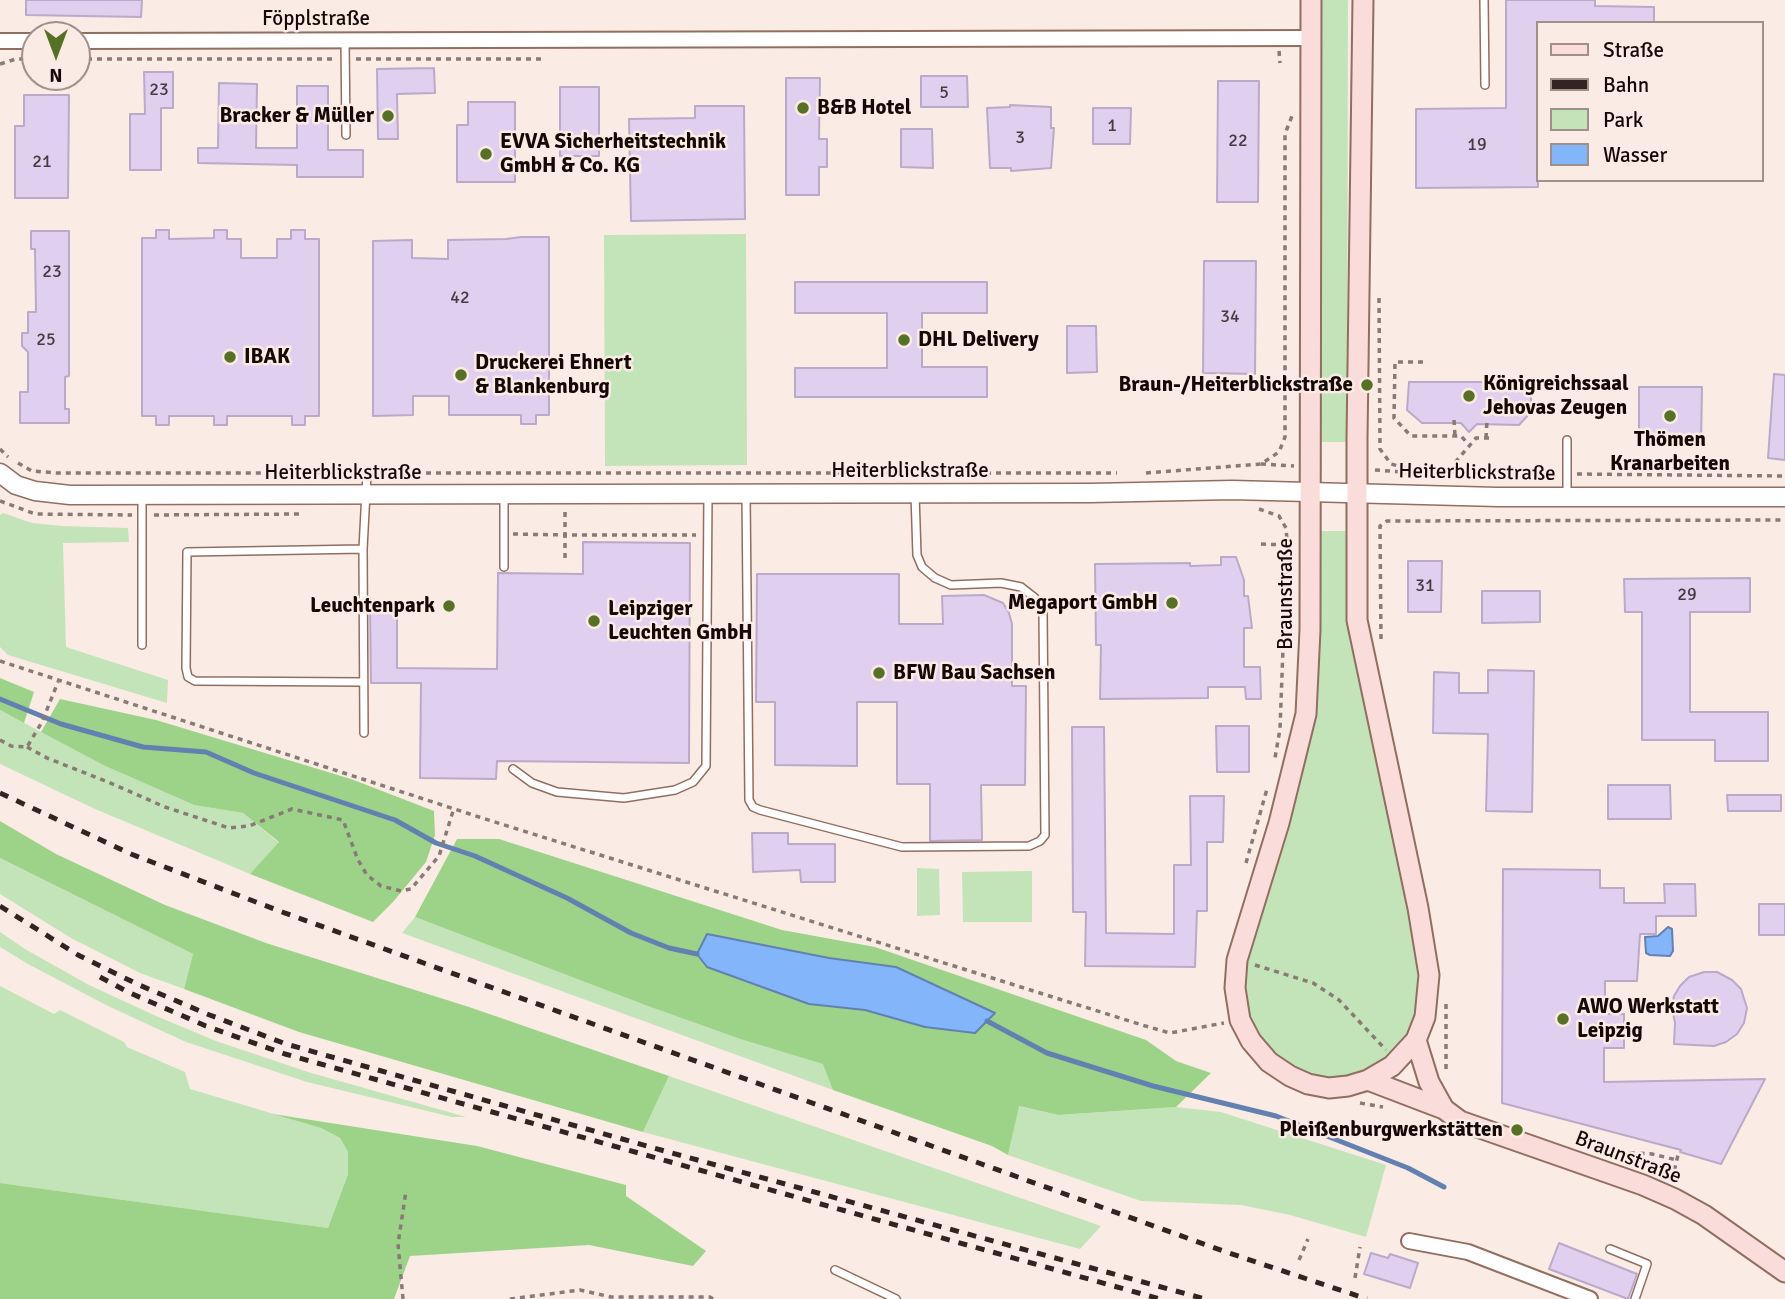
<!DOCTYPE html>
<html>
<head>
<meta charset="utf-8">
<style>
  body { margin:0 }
  #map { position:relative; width:1785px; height:1299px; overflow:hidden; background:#fbebe5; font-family:Signika,sans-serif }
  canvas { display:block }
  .legend { position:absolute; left:1536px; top:21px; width:228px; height:161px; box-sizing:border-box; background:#fbebe5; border:2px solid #9f908b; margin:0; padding:9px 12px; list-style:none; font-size:21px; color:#150805 }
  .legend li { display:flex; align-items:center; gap:14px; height:35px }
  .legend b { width:35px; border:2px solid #9f908b }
  .north { position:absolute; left:21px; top:21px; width:70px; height:70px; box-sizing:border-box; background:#fbebe5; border:2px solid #9f908b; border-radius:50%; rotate:180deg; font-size:19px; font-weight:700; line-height:28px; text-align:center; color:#150805 }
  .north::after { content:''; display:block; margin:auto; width:24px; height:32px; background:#567125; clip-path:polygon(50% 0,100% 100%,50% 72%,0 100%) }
</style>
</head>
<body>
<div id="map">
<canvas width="1785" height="1299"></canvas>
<ul class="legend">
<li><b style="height:9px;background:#faddda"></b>Straße</li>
<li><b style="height:9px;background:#322521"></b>Bahn</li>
<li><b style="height:19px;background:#c3e4b8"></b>Park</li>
<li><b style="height:19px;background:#83b5fb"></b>Wasser</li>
</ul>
<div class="north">N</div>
</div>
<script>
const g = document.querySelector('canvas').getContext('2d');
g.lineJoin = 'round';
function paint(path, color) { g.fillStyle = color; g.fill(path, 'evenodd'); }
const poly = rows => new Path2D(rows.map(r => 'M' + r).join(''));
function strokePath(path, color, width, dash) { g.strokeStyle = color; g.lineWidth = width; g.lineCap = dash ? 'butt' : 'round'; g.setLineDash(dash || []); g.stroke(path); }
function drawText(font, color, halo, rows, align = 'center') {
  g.font = font + ' Signika,sans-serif'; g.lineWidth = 5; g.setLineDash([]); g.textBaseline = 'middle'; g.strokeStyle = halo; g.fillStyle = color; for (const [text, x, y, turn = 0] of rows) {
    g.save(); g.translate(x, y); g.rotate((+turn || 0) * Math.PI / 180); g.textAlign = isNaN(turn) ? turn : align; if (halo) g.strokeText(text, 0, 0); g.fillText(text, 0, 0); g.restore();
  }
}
paint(poly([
  [1318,0,1348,0,1347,442,1317,442],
  [746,234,747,465,605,466,604,235],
  [3,513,32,523,62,526,128,528,129,542,63,543,66,647,168,680,167,703,8,655,0,647,0,515],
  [1318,531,1347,531,1350,620,1421,977,1418,1014,1410,1033,1384,1060,1369,1070,1352,1075,1331,1078,1293,1069,1273,1056,1261,1042,1245,1012,1244,976,1294,802,1310,736],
  [0,710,103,765,194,805,243,813,279,843,250,874,95,809,0,764],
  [0,858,193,954,184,989,140,973,71,938,0,894],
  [917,868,939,869,940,915,917,916],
  [1032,871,1032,922,963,922,962,872],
  [415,917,645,1005,740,1039,824,1064,833,1090,402,933],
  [0,932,25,949,89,985,156,1016,216,1041,308,1072,466,1117,452,1117,307,1082,186,1042,108,1006,28,964,0,947],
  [0,986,54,1014,60,1010,124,1042,127,1047,185,1072,190,1089,321,1128,340,1138,348,1152,348,1174,328,1228,0,1183],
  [669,1076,1101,1226,1080,1249,643,1132],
  [1018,1106,1058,1115,1176,1107,1221,1112,1386,1165,1366,1237,1290,1215,1241,1205,1141,1201,1008,1155]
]), '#c3e4b8');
paint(poly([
  [0,678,34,692,24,723,0,710],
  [60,699,156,720,351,779,434,811,435,835,426,862,393,902,373,922,250,874,279,842,243,813,194,805,103,765,41,732],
  [0,821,56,854,165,905,266,943,469,1007,669,1076,643,1132,299,1032,184,989,193,954,0,858],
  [457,839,499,839,782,930,875,947,1146,1040,1176,1061,1211,1073,1176,1107,1058,1115,1019,1106,1008,1155,992,1146,833,1090,823,1064,740,1039,645,1005,415,917],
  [707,934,829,958,994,1014,975,1033,925,1027,865,1010,809,1004,753,983],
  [273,1114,477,1146,626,1185,626,1196,706,1251,693,1266,589,1245,410,1256,394,1299,0,1299,0,1183,328,1228,348,1174,348,1152,340,1138,321,1128]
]), '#9cd389');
const water = poly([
  [1668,927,1672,929,1673,951,1670,956,1650,955,1646,953,1645,937,1658,936,1668,927],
  [707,934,829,958,896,967,995,1013,975,1033,925,1027,865,1010,809,1004,707,967,697,954,707,934]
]);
paint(water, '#83b5fb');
strokePath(water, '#6281b1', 2);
strokePath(poly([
  [0,699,61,724,143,747,206,752,254,773,395,820,436,843,475,856,567,898,631,933,669,948,697,954],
  [987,1021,1047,1053,1153,1086,1276,1116,1408,1168,1444,1187]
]), '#6281b1', 5);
const building = poly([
  [26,0,142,0,141,17,26,15,26,0],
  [1506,0,1595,0,1595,6,1654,7,1654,23,1538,23,1538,187,1416,188,1416,109,1506,108,1506,0],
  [434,68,435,93,397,94,398,139,378,139,377,69,434,68],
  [144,72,173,72,173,108,161,108,161,170,130,170,130,114,145,114,144,72],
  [921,76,967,76,968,107,921,107,921,76],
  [786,78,820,78,819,139,827,139,827,167,819,167,819,195,786,195,786,78],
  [1218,81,1259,81,1258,202,1217,202,1218,81],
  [219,83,257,84,256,148,297,148,297,86,328,86,328,150,363,150,363,177,297,177,297,165,198,163,198,148,218,148,219,83],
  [560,87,599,87,599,156,560,156,560,87],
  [24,95,69,95,68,198,15,198,15,126,24,126,24,95],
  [468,102,515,102,515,182,457,182,457,125,468,125,468,102],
  [1010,105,1051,107,1051,128,1054,128,1051,168,1011,171,1011,168,990,168,987,108,1010,107,1010,105],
  [695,106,744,106,745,219,631,221,629,119,695,118,695,106],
  [1093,108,1131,108,1130,144,1093,144,1093,108],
  [901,129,932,129,933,168,901,167,901,129],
  [156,230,169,230,169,239,214,238,214,230,227,230,227,239,241,239,241,258,277,258,277,239,291,239,291,230,305,230,305,239,319,239,319,416,305,416,305,425,292,425,292,416,227,416,227,425,214,425,214,416,169,416,169,425,156,425,156,416,142,416,142,238,156,238,156,230],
  [31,231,69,231,69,376,65,377,65,409,69,409,69,423,20,423,20,392,28,392,28,352,22,346,22,333,28,333,28,312,36,312,35,249,31,249,31,231],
  [521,237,549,237,549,415,536,415,536,424,521,424,521,415,449,415,449,396,413,396,413,415,373,416,373,241,412,240,412,258,448,259,448,240,506,239,521,237],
  [1204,261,1256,261,1255,374,1203,373,1204,261],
  [795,282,987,282,987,313,922,313,922,367,987,367,987,397,795,397,795,368,887,368,887,313,795,313,795,282],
  [1067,326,1096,326,1097,372,1067,373,1067,326],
  [1774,374,1785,375,1785,460,1768,458,1774,374],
  [1409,382,1531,382,1531,412,1519,425,1477,424,1469,432,1461,423,1422,423,1407,410,1409,382],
  [1639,387,1702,387,1701,445,1639,445,1639,387],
  [583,542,690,543,689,763,497,761,496,779,420,778,421,683,371,683,370,607,397,607,397,668,497,669,498,573,583,574,583,542],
  [1221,557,1236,557,1244,580,1244,596,1248,596,1252,628,1244,628,1244,667,1260,667,1261,699,1246,699,1245,687,1208,687,1208,698,1100,699,1101,645,1096,645,1095,564,1190,563,1190,566,1221,565,1221,557],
  [1408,561,1442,561,1441,612,1408,612,1408,561],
  [757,574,899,574,899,624,943,624,942,596,984,595,1003,603,1009,613,1012,624,1012,686,1026,686,1025,785,981,785,982,840,930,841,930,784,897,784,897,702,857,702,857,766,775,765,775,702,756,702,757,574],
  [1750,578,1750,612,1690,612,1690,712,1768,712,1768,761,1715,761,1715,740,1642,740,1642,612,1625,612,1624,579,1750,578],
  [1482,591,1540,591,1540,622,1482,623,1482,591],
  [1488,670,1534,671,1532,812,1486,811,1488,734,1433,733,1434,672,1459,673,1459,693,1488,693,1488,670],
  [1216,726,1249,726,1249,772,1217,772,1216,726],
  [1072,727,1104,727,1106,933,1174,934,1174,865,1191,865,1190,796,1224,796,1223,842,1207,842,1207,911,1197,911,1195,967,1085,966,1086,912,1073,912,1072,727],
  [1608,785,1670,785,1671,819,1608,819,1608,785],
  [1727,795,1781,795,1781,811,1728,811,1727,795],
  [752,833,788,833,788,844,835,844,835,882,801,882,800,870,753,872,752,833],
  [1503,869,1600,870,1600,888,1624,888,1624,903,1665,903,1664,884,1695,884,1696,916,1656,916,1656,934,1640,934,1637,981,1605,981,1605,1014,1624,1014,1624,1048,1604,1048,1604,1082,1765,1079,1721,1164,1680,1152,1681,1150,1502,1103,1503,869],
  [1759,904,1785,904,1785,935,1759,935,1759,904],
  [1704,972,1717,972,1732,980,1741,989,1747,1008,1744,1023,1737,1034,1726,1042,1714,1046,1674,1044,1675,1023,1672,1008,1674,996,1680,986,1689,977,1704,972],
  [1559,1243,1637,1274,1628,1299,1549,1269,1559,1243],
  [1371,1253,1388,1258,1390,1254,1418,1263,1410,1288,1364,1274,1371,1253]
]);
paint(building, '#e1cfef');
strokePath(building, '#bba9c9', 2);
const service = poly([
  [1484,0,1485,85],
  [345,40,346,135],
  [746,494,749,800,753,807,760,810,902,847,1029,846,1040,841,1045,835,1043,612,1035,598,1021,587,1001,583,951,585,935,578,922,567,917,555,915,494],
  [1567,495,1567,440],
  [142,496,142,645],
  [363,549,187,552,186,668,188,677,195,681,363,682],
  [504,567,504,495],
  [364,733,363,549,367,473],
  [513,769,532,783,557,792,624,798,675,790,693,782,706,766,708,494],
  [1610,1249,1647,1264,1635,1299],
  [835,1270,896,1299]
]);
const minor = poly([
  [0,41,35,41],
  [77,41,1311,38],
  [1409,1241,1468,1252,1590,1299]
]);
const tertiary = poly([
  [0,473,16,485,35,491,70,495,1091,493,1232,490,1498,497,1785,497]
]);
const secondary = poly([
  [1311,0,1310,630,1306,714,1279,823,1237,960,1235,988,1240,1020,1251,1041,1269,1062,1290,1076,1308,1084,1329,1088,1348,1086,1368,1080,1392,1066,1416,1040,1425,1017,1429,975,1418,908,1357,620,1357,439,1363,0],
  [1416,1040,1429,1082,1444,1109],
  [1368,1080,1444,1109,1460,1121,1643,1185,1675,1199,1704,1215,1785,1272]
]);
strokePath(service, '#906e60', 10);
strokePath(minor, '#906e60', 18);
strokePath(tertiary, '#906e60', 21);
strokePath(secondary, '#906e60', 23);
strokePath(poly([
  [1279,51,1280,63],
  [77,59,334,59],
  [356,59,544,59],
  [0,64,16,59,35,59],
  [1379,298,1380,449,1391,464,1417,471,1555,474],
  [1423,362,1395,362,1394,418,1411,436,1461,436,1470,446],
  [1454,420,1455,436],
  [1486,438,1487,420],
  [0,449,8,457],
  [18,463,32,471,57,473,358,473],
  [1261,464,1294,466],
  [1375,470,1456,476,1469,474],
  [1453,471,1452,466,1476,438,1490,438],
  [376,473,1117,473],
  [1146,473,1261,464,1279,452,1285,437,1285,134,1292,116],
  [1577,474,1785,476],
  [0,501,35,514,132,515],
  [1259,509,1279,516,1286,528,1287,541,1280,729,1275,758],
  [154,515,300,514],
  [513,534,565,535,565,511],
  [1261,544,1287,545],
  [565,558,565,535,696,535],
  [1381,639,1380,526,1387,521,1785,520],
  [0,661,479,817,1142,1025,1170,1033,1224,1023],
  [0,740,11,746,27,747,42,722,58,682],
  [27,747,47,758,108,782,165,807,229,828,249,826,292,809,343,820,358,860,367,875,381,886,401,891,411,889,439,856,454,808],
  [1246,863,1267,789],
  [1255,965,1313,983,1339,1000,1386,1050],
  [1446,1004,1446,1073],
  [1360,1103,1383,1107],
  [1610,1154,1614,1152,1652,1154,1677,1160],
  [1672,1180,1678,1155],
  [1299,1260,1308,1239],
  [1355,1278,1360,1247],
  [403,1299,398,1244,406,1191],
  [510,1299,580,1290,611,1297,710,1297,713,1299]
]), '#887a75', 3.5, [5, 5]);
strokePath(service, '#fff', 7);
strokePath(minor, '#fff', 14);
strokePath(tertiary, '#fff', 18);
strokePath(secondary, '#faddda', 19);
strokePath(poly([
  [0,793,131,854,282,912,1226,1252,1367,1299],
  [0,906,78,955,137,984,207,1014,286,1044,661,1150,1205,1299],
  [100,977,130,993,206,1026,285,1054,1160,1299]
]), '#322521', 5, [9, 9]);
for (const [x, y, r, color] of [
  [803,108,7,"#567125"],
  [388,116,7,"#567125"],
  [486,154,7,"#567125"],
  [904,340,7,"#567125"],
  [230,357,7,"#567125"],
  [461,375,7,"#567125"],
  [1367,385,7,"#567125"],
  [1469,396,7,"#567125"],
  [1670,416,7,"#567125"],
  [1172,603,7,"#567125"],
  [449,606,7,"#567125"],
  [594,621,7,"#567125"],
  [879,673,7,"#567125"],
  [1563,1019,7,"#567125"],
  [1517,1130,7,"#567125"]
]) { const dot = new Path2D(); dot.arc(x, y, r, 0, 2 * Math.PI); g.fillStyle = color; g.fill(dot); strokePath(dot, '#fbebe5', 2.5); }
drawText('18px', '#483a40', null, [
  ["23",159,90],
  ["5",944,93],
  ["1",1112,126],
  ["3",1020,138],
  ["22",1238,141],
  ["19",1477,145],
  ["21",42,162],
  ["23",52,272],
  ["42",460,298],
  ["34",1230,317],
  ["25",46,340],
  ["31",1425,586],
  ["29",1687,595]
]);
drawText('21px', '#150805', '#fbebe5', [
  ["Föpplstraße",316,19],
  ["Heiterblickstraße",910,471],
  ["Heiterblickstraße",343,473],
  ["Heiterblickstraße",1477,473,1],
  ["Braunstraße",1286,594,-90],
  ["Braunstraße",1628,1158,21]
]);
drawText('bold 21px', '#150805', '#fbebe5', [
  ["B&B Hotel",817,108],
  ["Bracker & Müller",374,116,"right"],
  ["EVVA Sicherheitstechnik",500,142],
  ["GmbH & Co. KG",500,166],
  ["DHL Delivery",918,340],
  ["IBAK",244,357],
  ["Druckerei Ehnert",475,363],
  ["& Blankenburg",475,387],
  ["Königreichssaal",1483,384],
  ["Jehovas Zeugen",1483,408],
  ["Braun-/Heiterblickstraße",1353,385,"right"],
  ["Thömen",1670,440,"center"],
  ["Kranarbeiten",1670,464,"center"],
  ["Megaport GmbH",1158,603,"right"],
  ["Leuchtenpark",435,606,"right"],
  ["Leipziger",608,609],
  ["Leuchten GmbH",608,633],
  ["BFW Bau Sachsen",893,673],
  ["AWO Werkstatt",1577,1007],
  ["Leipzig",1577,1031],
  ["Pleißenburgwerkstätten",1503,1130,"right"]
], 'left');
</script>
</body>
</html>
